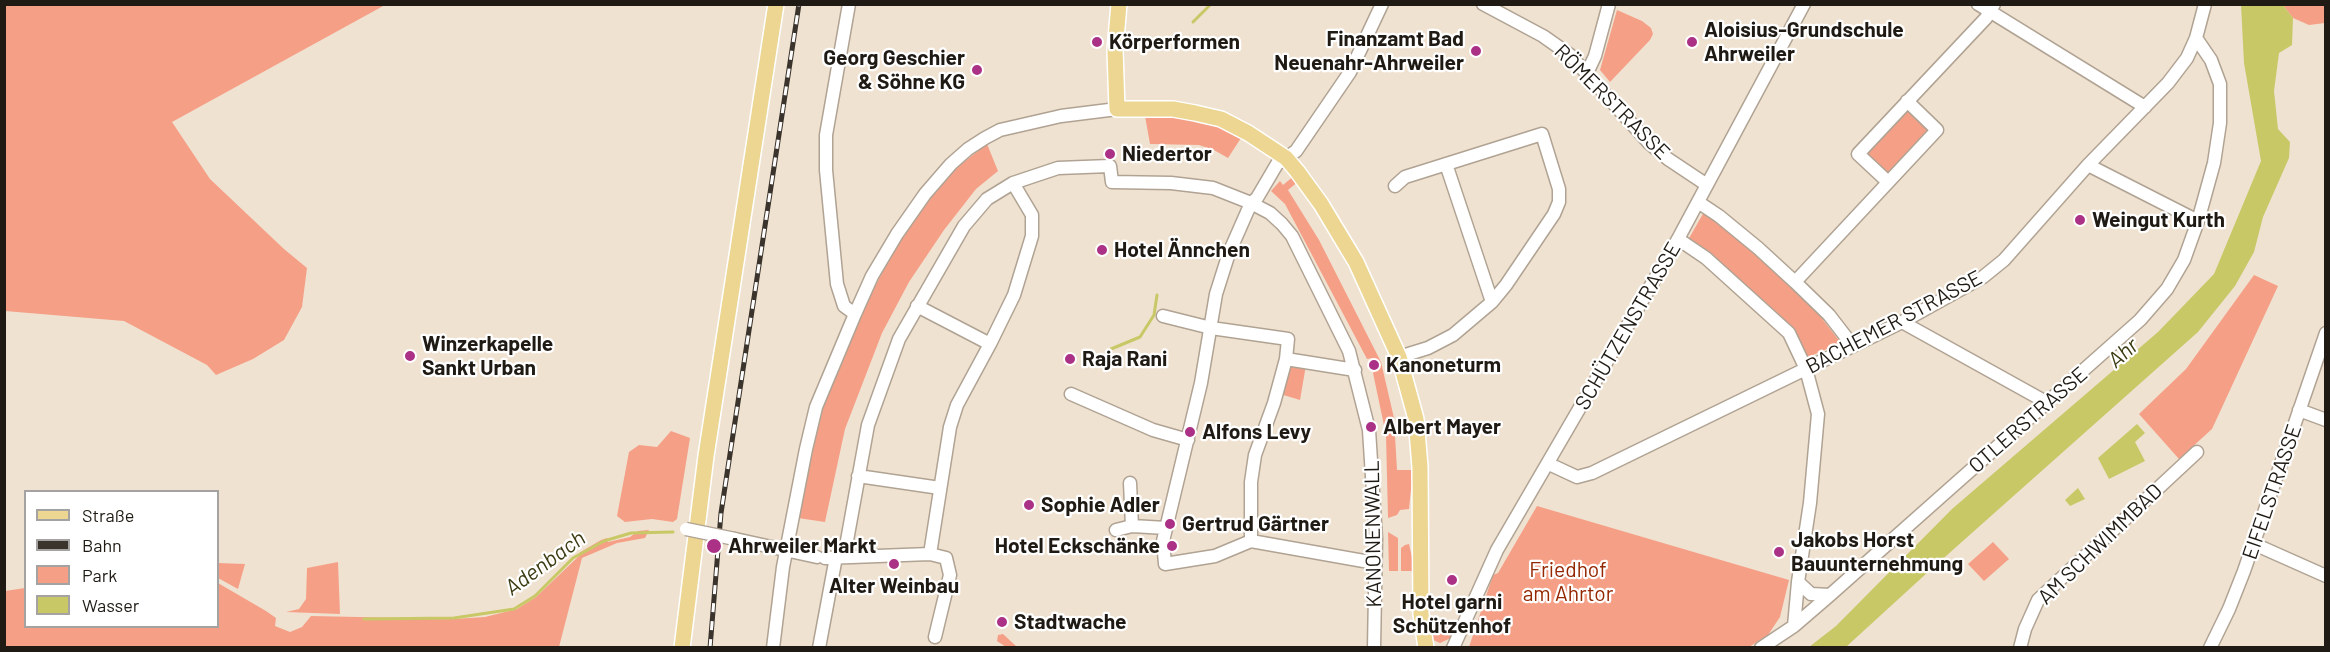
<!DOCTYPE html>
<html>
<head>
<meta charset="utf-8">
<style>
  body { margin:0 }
  #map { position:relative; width:2330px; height:652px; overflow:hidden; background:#f0e2d1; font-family:Barlow,sans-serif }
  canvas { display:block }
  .frame { position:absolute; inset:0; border:6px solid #1f1a14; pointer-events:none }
  .legend { position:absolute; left:24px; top:490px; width:195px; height:138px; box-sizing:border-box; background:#fff; border:2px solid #a5a3a1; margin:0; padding:8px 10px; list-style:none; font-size:18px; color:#1f1a14 }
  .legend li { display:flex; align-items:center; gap:12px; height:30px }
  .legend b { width:30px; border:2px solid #a5a3a1 }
</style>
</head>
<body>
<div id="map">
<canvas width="2330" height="652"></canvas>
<div class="frame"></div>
<ul class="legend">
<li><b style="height:8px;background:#ecd691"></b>Straße</li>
<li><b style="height:8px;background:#3a342c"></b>Bahn</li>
<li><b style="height:16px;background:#f59f87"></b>Park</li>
<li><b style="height:16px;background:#c8c867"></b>Wasser</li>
</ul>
</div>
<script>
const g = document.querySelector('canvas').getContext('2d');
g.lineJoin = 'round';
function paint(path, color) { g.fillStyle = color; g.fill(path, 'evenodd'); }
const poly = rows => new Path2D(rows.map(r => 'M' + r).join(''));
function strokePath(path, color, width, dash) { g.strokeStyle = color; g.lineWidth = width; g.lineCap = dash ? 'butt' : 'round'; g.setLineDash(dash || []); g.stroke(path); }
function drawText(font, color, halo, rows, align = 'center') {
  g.font = font + ' Barlow,sans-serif'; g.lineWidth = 4.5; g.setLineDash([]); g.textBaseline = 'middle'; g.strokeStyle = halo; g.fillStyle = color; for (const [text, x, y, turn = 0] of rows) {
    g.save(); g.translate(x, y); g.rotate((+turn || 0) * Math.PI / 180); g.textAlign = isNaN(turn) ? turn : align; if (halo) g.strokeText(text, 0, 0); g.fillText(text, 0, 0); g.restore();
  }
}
paint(poly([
  [4,5,385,5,172,122,210,179,284,249,307,268,302,307,284,340,253,359,216,375,207,365,124,321,5,311],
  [2283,5,2325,5,2325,23,2309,25,2293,18],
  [1617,10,1642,21,1651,28,1653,34,1650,40,1610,82,1600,70],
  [1907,110,1928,130,1888,173,1867,153],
  [1159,114,1190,117,1224,128,1241,138,1228,158,1214,150,1199,145,1150,144,1145,116],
  [987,144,998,171,976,189,944,230,909,282,882,333,845,429,825,522,798,518,822,409,854,325,902,236,930,196,960,165],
  [1295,175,1299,181,1288,190,1319,240,1381,362,1394,418,1397,470,1413,470,1409,509,1400,510,1397,515,1388,518,1386,435,1373,373,1378,368,1378,363,1373,358,1367,359,1285,204,1271,191,1280,181,1283,185],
  [1704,212,1742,239,1813,307,1841,343,1808,357,1791,329,1711,254,1688,240],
  [2254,275,2278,286,2212,429,2179,459,2139,414,2186,369],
  [1289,362,1306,365,1300,400,1280,394],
  [671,431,690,438,677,519,673,522,652,519,625,522,617,516,629,452,639,445,657,447],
  [1537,506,1789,580,1780,617,1768,635,1749,647,1469,647,1493,575,1498,573],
  [649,530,645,538,617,543,582,558,559,647,5,647,5,591,25,588,26,626,218,626,218,583,266,611,276,618,275,626,290,632,302,627,311,616,454,619,485,617,517,609,536,597,580,555,579,553,601,540,607,538,608,542,630,537,638,531],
  [1388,532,1398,538,1398,571,1389,571],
  [1993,542,2009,559,1984,581,1968,564],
  [1409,544,1415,571,1401,571,1401,548,1405,545],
  [338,562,340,614,286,612,299,609,306,599,307,568],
  [218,563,245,564,238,589,218,578],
  [1429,618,1457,625,1451,638,1440,643,1433,640,1431,636],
  [1003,634,1017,647,1006,647,997,641,998,635]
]), '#f59f87');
paint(poly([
  [2241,5,2283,5,2293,18,2292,45,2279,53,2274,91,2278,129,2290,142,2289,158,2263,217,2254,252,2235,286,2198,332,1928,572,1846,647,1809,647,1836,626,1952,509,2158,332,2214,274,2261,161,2244,63],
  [2137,424,2145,433,2135,442,2145,461,2109,479,2098,458],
  [2078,488,2085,499,2070,506,2065,500]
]), '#c8c867');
strokePath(poly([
  [1193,22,1211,4],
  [1111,349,1140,337,1154,315,1157,295],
  [364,619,454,618,514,609,535,596,573,558,604,541,631,533,673,532]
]), '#c8c867', 3);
const minor = poly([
  [849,4,826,135,826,170,837,284,844,306,855,314],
  [1483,4,1543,36,1570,55,1649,143,1668,159,1707,185],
  [1978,4,2145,107],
  [1587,73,1595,56,1609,4],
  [1446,164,1492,302],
  [2088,165,2198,221],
  [1888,182,1858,154,1986,18,1994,4],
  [1395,186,1405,177,1542,134,1559,189,1559,202,1554,214,1506,285,1492,302,1453,335,1428,348,1399,357],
  [1698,202,1719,216,1758,248,1795,282,1829,315,1853,346],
  [1678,239,1706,258,1789,333,1806,369,1818,414,1810,503,1798,582,1794,626],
  [1795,282,1937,130,1907,101],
  [917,306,990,344],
  [1163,316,1211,328,1288,339,1286,359,1274,403,1255,455,1251,482,1251,541],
  [1902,322,2046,402],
  [1286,359,1355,370],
  [1071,394,1153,430,1188,440],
  [2299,410,2326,420],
  [1549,464,1577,477,1592,473,1902,322,1983,277,2004,260,2088,165,2168,83,2187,58,2196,38,2205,4],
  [858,476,940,488],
  [1130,483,1132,526,1166,528],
  [1116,530,1132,526],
  [735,539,817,557],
  [2254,544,2326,576],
  [930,554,950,427,957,405,990,344,1014,295,1032,236,1032,215,1013,183],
  [844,557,868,425,899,339,964,226,987,199,1013,183,1058,168,1110,166,1112,182,1171,183,1213,188,1251,203,1270,213,1282,224,1292,236,1349,351,1369,430,1376,538,1374,648],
  [825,558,930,554,946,558,950,575,935,637],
  [1375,563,1251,541,1215,556,1165,564,1163,541,1201,383,1216,294,1229,253,1251,203,1257,198,1277,164,1296,151,1350,72,1382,4],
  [1798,582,1811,594,1830,595],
  [773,648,783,567,806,449,816,407,855,314,872,276,897,234,925,194,951,164,968,149,985,138,1000,130,1061,116,1117,109],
  [819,648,836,557],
  [1453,648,1497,550,1678,239,1804,4],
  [1761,648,1794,626,1830,595,2140,320,2167,289,2184,260,2198,221,2214,163,2220,123,2220,84,2211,60,2196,38],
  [2020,648,2025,629,2038,600,2197,452],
  [2210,648,2229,609,2244,571,2326,333]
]);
const major = poly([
  [1119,4,1115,50,1117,109,1173,109,1195,113,1221,119,1248,133,1286,158,1297,171,1321,204,1356,262,1399,357,1416,419,1420,467,1421,614,1426,648],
  [682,648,706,456,776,4]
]);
strokePath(minor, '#b0a393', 15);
strokePath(major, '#fff', 18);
strokePath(minor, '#fff', 12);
strokePath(major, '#ecd691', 15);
const rail = poly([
  [710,648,721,513,799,4]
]);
strokePath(rail, '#3a342c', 5);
strokePath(rail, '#fff', 3, [9]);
const minorBridge = poly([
  [686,529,735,539]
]);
strokePath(minorBridge, '#b0a393', 15, []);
strokePath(minorBridge, '#fff', 12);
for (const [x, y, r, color] of [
  [1097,42,6,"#aa3186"],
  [1692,42,6,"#aa3186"],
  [1476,51,6,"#aa3186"],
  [977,70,6,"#aa3186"],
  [1110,154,6,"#aa3186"],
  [2080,220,6,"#aa3186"],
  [1102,250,6,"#aa3186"],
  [410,356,6,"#aa3186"],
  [1070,359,6,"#aa3186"],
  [1374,365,6,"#aa3186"],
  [1371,427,6,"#aa3186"],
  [1190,432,6,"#aa3186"],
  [1029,505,6,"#aa3186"],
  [1170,524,6,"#aa3186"],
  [714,546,8,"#aa3186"],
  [1172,546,6,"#aa3186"],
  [1779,552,6,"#aa3186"],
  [894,564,6,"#aa3186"],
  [1452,580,6,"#aa3186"],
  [1002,622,6,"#aa3186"]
]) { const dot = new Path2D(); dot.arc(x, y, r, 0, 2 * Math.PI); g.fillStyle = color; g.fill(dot); strokePath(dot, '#fff', 2); }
drawText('bold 21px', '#1f1a14', '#fff', [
  ["Aloisius-Grundschule",1704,30],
  ["Ahrweiler",1704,54],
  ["Finanzamt Bad",1464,39,"right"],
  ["Neuenahr-Ahrweiler",1464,63,"right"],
  ["Körperformen",1109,42],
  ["Georg Geschier",965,58,"right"],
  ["& Söhne KG",965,82,"right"],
  ["Niedertor",1122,154],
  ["Weingut Kurth",2092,220],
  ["Hotel Ännchen",1114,250],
  ["Winzerkapelle",422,344],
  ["Sankt Urban",422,368],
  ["Raja Rani",1082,359],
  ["Kanoneturm",1386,365],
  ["Albert Mayer",1383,427],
  ["Alfons Levy",1202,432],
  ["Sophie Adler",1041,505],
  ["Gertrud Gärtner",1182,524],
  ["Jakobs Horst",1791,540],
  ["Bauunternehmung",1791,564],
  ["Ahrweiler Markt",728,546],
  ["Hotel Eckschänke",1160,546,"right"],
  ["Alter Weinbau",894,586,"center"],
  ["Hotel garni",1452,602,"center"],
  ["Schützenhof",1452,626,"center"],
  ["Stadtwache",1014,622]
], 'left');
drawText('21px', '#1f1a14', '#fff', [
  ["RÖMERSTRASSE",1612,102,45],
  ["BACHEMER STRASSE",1894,322,-28],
  ["SCHÜTZENSTRASSE",1628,326,-60],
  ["OTLERSTRASSE",2028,420,-41],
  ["EIFELSTRASSE",2272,492,-71],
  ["KANONENWALL",1373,534,-91],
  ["AM SCHWIMMBAD",2100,544,-44]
]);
drawText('21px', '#942600', '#fff', [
  ["Friedhof",1568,570],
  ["am Ahrtor",1568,594]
]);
drawText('italic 22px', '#3d3c13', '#fff', [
  ["Ahr",2123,353,-41],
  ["Adenbach",545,563,-36]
]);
</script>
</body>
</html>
